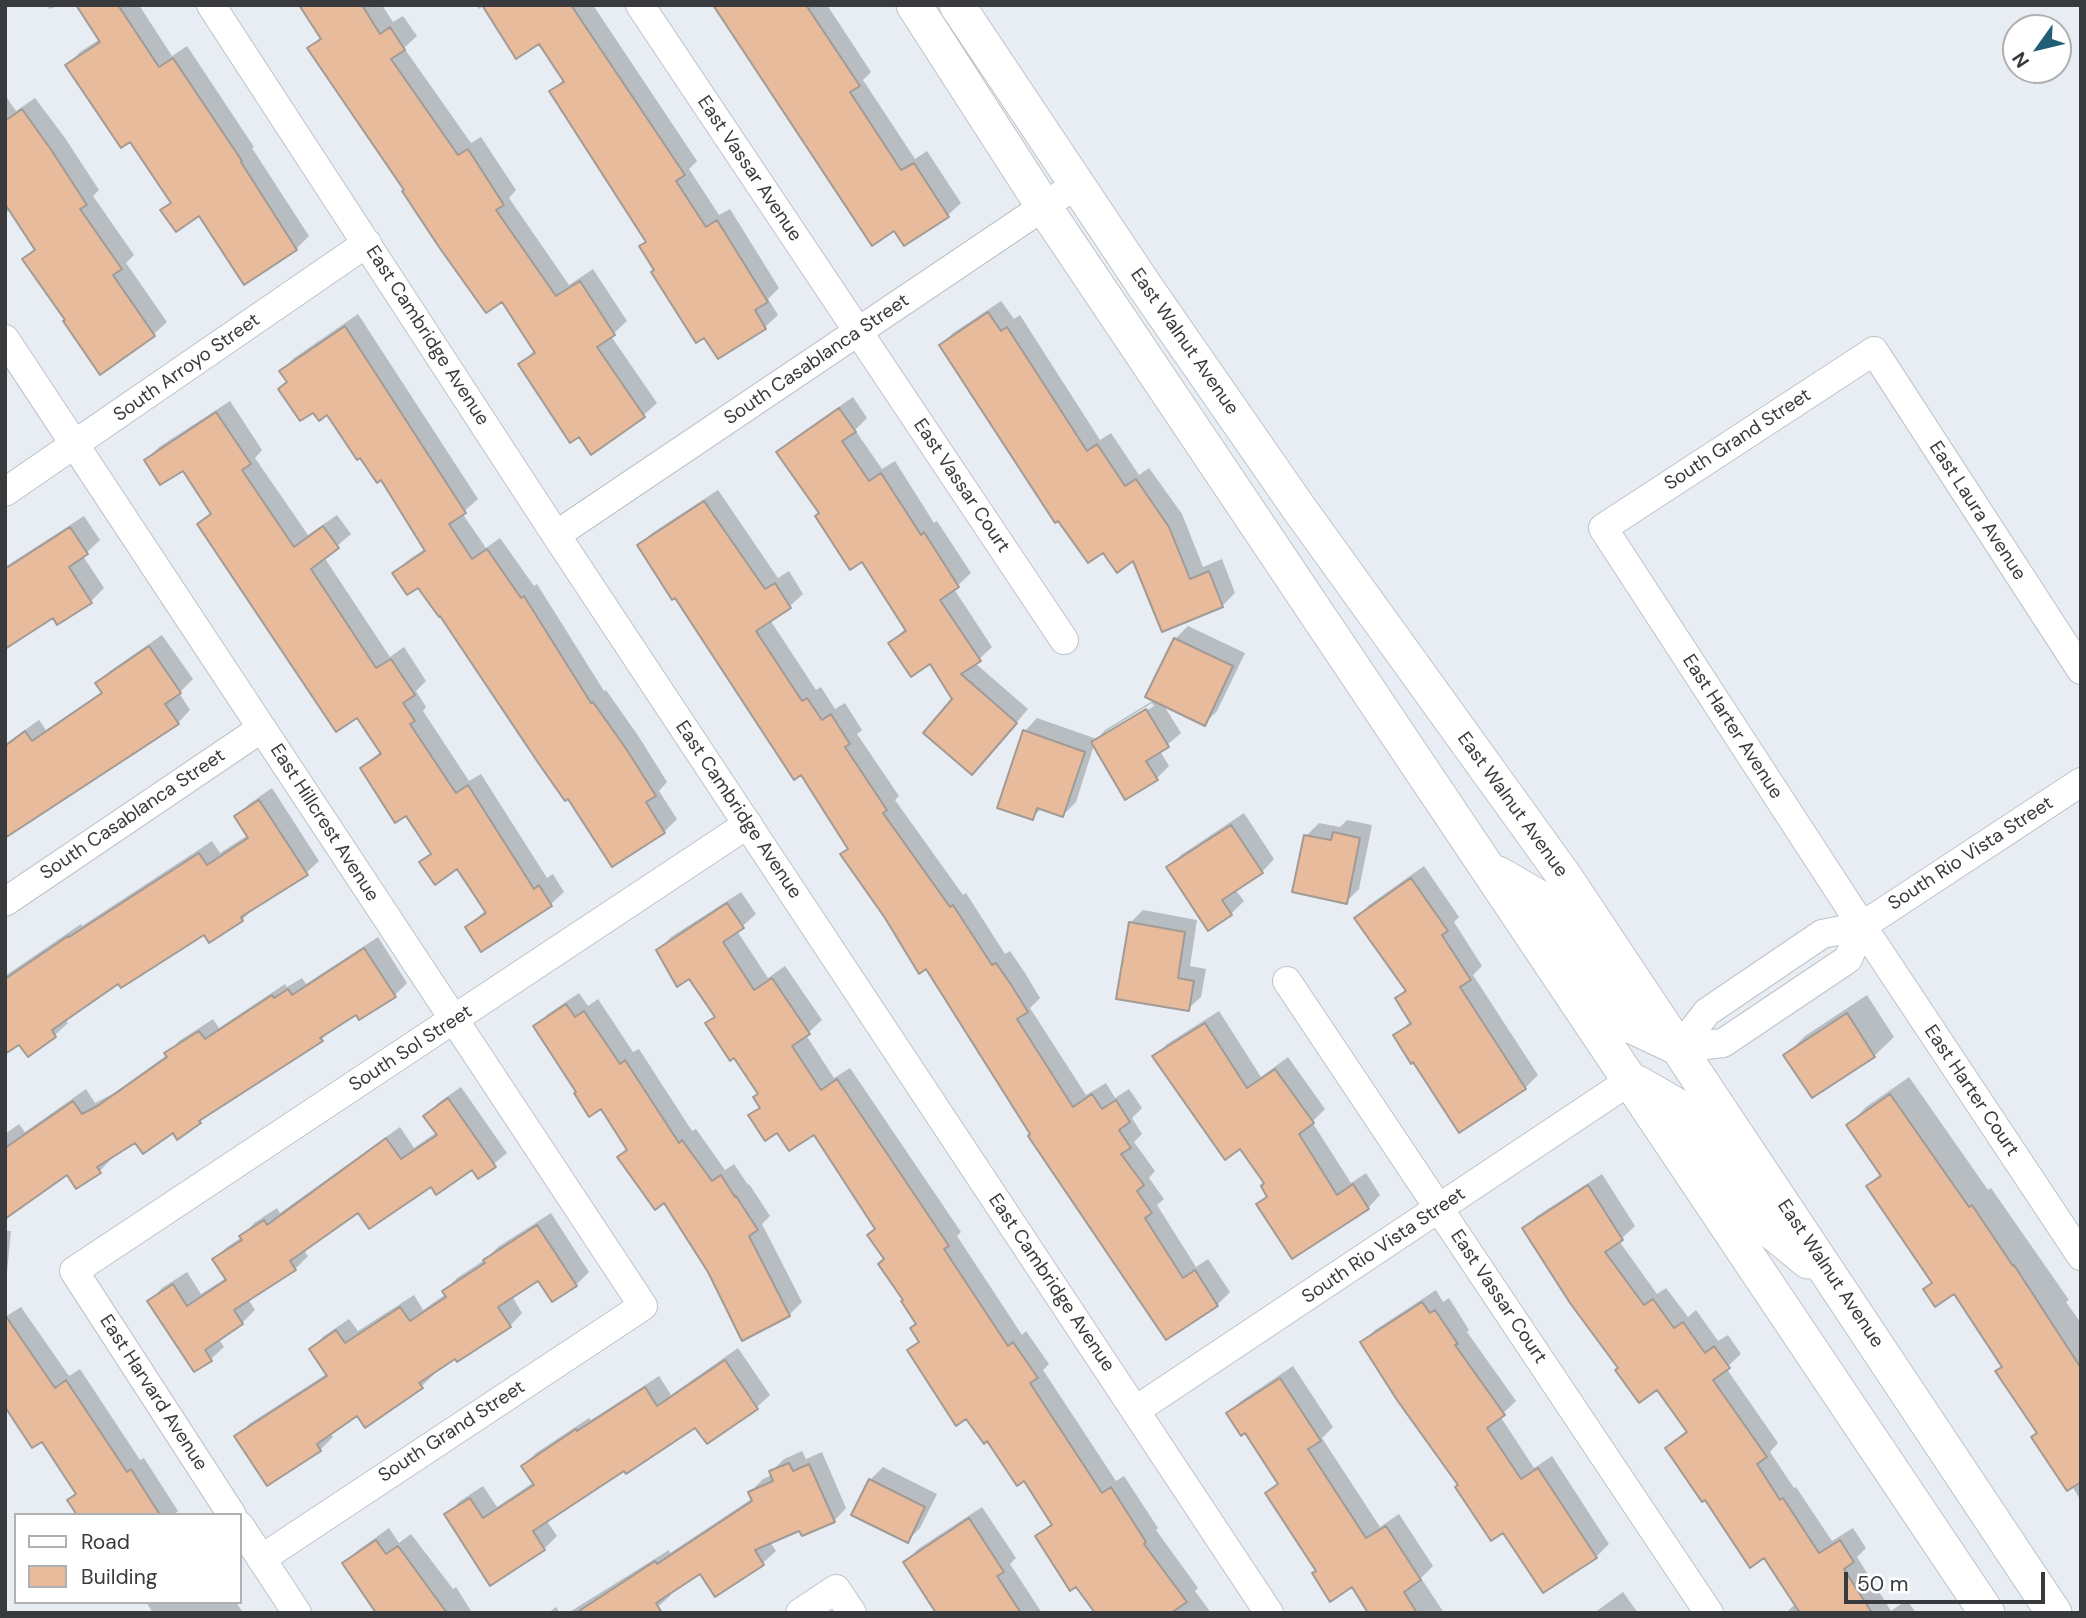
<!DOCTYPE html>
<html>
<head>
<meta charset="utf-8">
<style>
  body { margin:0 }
  #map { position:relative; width:2086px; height:1618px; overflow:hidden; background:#e7edf3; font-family:"DM Sans",sans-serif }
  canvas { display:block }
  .frame { position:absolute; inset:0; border:7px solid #383a3d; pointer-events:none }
  .legend { position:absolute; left:14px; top:1513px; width:228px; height:91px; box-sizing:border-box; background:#fff; border:2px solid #afb0b1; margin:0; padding:9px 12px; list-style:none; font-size:21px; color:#383a3d }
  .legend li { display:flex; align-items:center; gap:14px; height:35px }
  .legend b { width:35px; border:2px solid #afb0b1 }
  .north { position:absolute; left:2002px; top:14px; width:70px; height:70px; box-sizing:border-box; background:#fff; border:2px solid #afb0b1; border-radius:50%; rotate:236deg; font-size:19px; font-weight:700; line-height:28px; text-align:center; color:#383a3d }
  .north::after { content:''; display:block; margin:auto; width:24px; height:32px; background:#235e77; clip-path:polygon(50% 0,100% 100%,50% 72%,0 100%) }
  .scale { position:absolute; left:1844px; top:1572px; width:201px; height:32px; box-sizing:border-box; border:4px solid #383a3d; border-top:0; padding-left:9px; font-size:21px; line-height:24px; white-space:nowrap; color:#383a3d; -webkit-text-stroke:5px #fff; paint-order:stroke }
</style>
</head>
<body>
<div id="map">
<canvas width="2086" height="1618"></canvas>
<div class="frame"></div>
<ul class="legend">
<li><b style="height:9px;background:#fff"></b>Road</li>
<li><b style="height:19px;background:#e7bb9b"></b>Building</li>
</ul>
<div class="north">N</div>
<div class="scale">50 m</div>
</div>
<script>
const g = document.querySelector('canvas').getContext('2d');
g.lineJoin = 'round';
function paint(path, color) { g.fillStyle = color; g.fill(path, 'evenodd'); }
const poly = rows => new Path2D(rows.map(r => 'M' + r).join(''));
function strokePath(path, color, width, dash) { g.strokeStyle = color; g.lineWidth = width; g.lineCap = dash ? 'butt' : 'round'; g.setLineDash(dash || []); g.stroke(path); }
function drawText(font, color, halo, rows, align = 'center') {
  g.font = font + ' "DM Sans",sans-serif'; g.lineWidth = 7; g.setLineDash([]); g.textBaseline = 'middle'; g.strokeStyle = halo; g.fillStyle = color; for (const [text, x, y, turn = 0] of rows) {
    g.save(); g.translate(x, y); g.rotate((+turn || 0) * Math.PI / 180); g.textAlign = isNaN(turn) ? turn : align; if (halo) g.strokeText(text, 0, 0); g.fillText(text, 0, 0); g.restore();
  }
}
paint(poly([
  [48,5,61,5,49,9],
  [78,5,139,5,172,56,187,46,254,147,252,148,309,236,296,249,244,283,200,214,163,210,172,201,130,139,68,65,80,52,100,39],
  [301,5,382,5,393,22,403,16,417,36,404,48,471,143,481,137,516,190,509,198,569,285,593,269,627,321,611,336,657,403,644,415,592,452,520,364,535,350,502,300,406,189,309,48,321,37],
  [476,5,593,5,697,161,689,169,719,215,730,209,779,288,768,299,778,315,765,327,719,357,641,246,647,241,551,92,564,79,539,42,484,5,479,9],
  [715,5,827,5,871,72,863,80,915,159,927,151,961,203,948,215,894,229],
  [5,95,16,111,35,98,65,138,99,190,93,196,134,255,126,263,167,322,154,334,67,319,24,259,35,248,11,209,5,213],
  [1001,301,1014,319,1020,315,1100,440,1111,433,1139,475,1149,468,1182,514,1203,567,1222,559,1235,593,1223,605,1163,630,1134,559,941,345,953,333],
  [358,314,478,499,462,513,486,548,500,538,534,586,537,584,604,691,606,690,639,737,667,782,659,791,677,819,664,832,569,796,441,614,419,585,394,574,407,561,426,548,381,478,328,412,288,381,281,371,294,358],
  [853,397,867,418,855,430,882,469,895,461,934,523,937,521,971,573,954,589,992,647,975,663,1028,709,985,760,955,699,930,662,890,643,906,628,863,560,820,513,778,452,791,440],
  [230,401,262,450,255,458,308,535,337,515,351,534,324,557,390,657,404,647,426,681,416,691,426,707,423,711,469,781,481,774,547,878,553,874,564,892,551,904,482,950,467,927,486,910,458,867,422,862,432,852,406,814,362,768,381,751,358,716,336,730,199,524,212,511,183,468,146,460,159,447],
  [718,490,778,578,789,571,803,594,790,606,770,620,816,690,821,687,835,709,845,703,862,730,857,734,899,796,895,800,963,895,966,893,1005,954,1010,951,1025,973,1040,998,1030,1008,1086,1095,1106,1083,1115,1098,1129,1089,1142,1108,1132,1118,1142,1134,1134,1142,1155,1171,1149,1178,1164,1199,1157,1205,1196,1267,1208,1259,1230,1292,1217,1305,1166,1338,1032,1134,802,773,639,545,652,533],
  [84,516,100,540,83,556,104,588,91,601,58,623,53,616,5,647,5,567],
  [1188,626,1245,653,1217,711,1204,724,1163,704,1181,733,1160,751,1169,766,1156,779,1094,745,1076,802,1063,815,1042,808,1032,818,1025,731,1037,718,1097,739,1105,730,1154,700,1175,639],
  [1152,703,1154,706,1105,736,1105,732],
  [162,635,193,679,179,693,190,710,178,723,141,745,5,838,5,744,39,720,46,730,103,691,98,683,110,671],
  [272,788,319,861,306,873,255,907,242,920,204,933,119,981,65,1019,68,1023,55,1035,19,1042,5,1052,5,976,81,924,82,926,212,841,220,853,248,835,236,816,249,804],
  [1244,813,1274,859,1262,872,1235,889,1244,901,1231,914,1168,868,1181,855],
  [1347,820,1372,825,1359,889,1346,902,1306,836,1319,823,1340,827],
  [1424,866,1459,917,1454,922,1482,966,1473,975,1538,1075,1525,1088,1414,1060,1395,1036,1411,1021,1397,998,1406,989,1356,918,1369,905],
  [741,892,756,914,737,931,768,978,785,966,822,1020,806,1035,834,1078,850,1068,961,1232,957,1236,1022,1335,1026,1331,1049,1364,1043,1370,1116,1481,1124,1476,1158,1528,1156,1530,1198,1588,1195,1591,1211,1613,1097,1613,1037,1537,1053,1522,1024,1478,909,1351,920,1340,918,1323,886,1259,869,1235,877,1227,815,1132,778,1131,751,1116,761,1106,760,1093,735,1056,707,1023,716,1015,690,977,659,950,671,937],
  [1143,910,1197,920,1190,966,1206,969,1201,997,1188,1009,1130,923],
  [378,937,407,983,395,995,356,1012,335,1026,322,1039,210,1111,178,1137,174,1131,135,1140,111,1156,112,1158,100,1171,68,1173,5,1211,5,1134,19,1124,25,1132,86,1089,95,1103,114,1093,167,1055,179,1041,213,1019,219,1028,285,984,287,987,302,978,306,984],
  [579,993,588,1006,598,999,633,1052,639,1049,692,1131,696,1129,725,1170,734,1164,748,1185,749,1184,770,1216,762,1224,802,1302,789,1315,619,1157,628,1148,601,1107,578,1091,536,1026,548,1014],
  [1867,995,1894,1037,1874,1056,1786,1055,1805,1036],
  [1219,1011,1261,1077,1288,1057,1325,1109,1312,1122,1351,1183,1366,1173,1380,1195,1368,1208,1259,1204,1268,1195,1266,1183,1240,1147,1155,1057,1167,1044],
  [1909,1077,1988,1190,1991,1188,2069,1300,2066,1302,2081,1323,2081,1501,2039,1432,2004,1365,1954,1292,1926,1289,1933,1282,1868,1186,1881,1173,1848,1126,1866,1107],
  [461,1087,507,1153,478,1177,472,1167,358,1210,303,1249,308,1256,295,1269,248,1299,255,1310,242,1323,218,1338,224,1347,211,1359,195,1370,150,1301,162,1288,187,1272,201,1294,226,1278,214,1259,227,1247,242,1237,254,1223,277,1208,280,1213,400,1127,414,1148,437,1132,426,1116,438,1103],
  [1602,1174,1635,1226,1619,1241,1657,1294,1666,1288,1688,1317,1696,1310,1718,1341,1728,1335,1741,1354,1726,1368,1778,1443,1770,1452,1794,1488,1796,1487,1832,1541,1853,1528,1866,1548,1857,1557,1891,1611,1907,1600,1916,1613,1786,1613,1796,1603,1765,1556,1706,1497,1667,1448,1687,1430,1657,1388,1620,1368,1524,1228,1537,1216],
  [551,1213,589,1272,576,1285,539,1278,512,1296,522,1313,510,1326,433,1372,434,1374,421,1387,358,1414,330,1433,333,1437,320,1450,237,1437,249,1424,328,1373,311,1349,324,1336,349,1319,358,1331,414,1295,423,1310,446,1294,444,1291,457,1278,486,1259,498,1247],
  [5,1231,11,1231,5,1293],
  [1436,1290,1443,1302,1449,1298,1469,1330,1467,1332,1516,1401,1500,1416,1534,1468,1552,1456,1609,1544,1596,1557,1504,1530,1460,1484,1362,1343,1375,1330],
  [21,1307,69,1376,80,1369,140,1460,144,1458,178,1511,174,1515,79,1515,70,1500,77,1493,5,1317],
  [738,1348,770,1395,757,1407,707,1442,696,1426,546,1520,557,1536,544,1549,494,1582,447,1514,460,1501,483,1486,497,1507,534,1482,523,1466,536,1453,589,1418,591,1420,659,1376,671,1395],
  [1293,1366,1333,1427,1322,1438,1380,1527,1399,1514,1433,1566,1421,1578,1444,1613,1370,1613,1353,1585,1317,1570,1268,1493,1278,1482,1245,1431,1228,1413,1241,1401],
  [802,1451,806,1459,822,1452,846,1508,834,1521,800,1529,770,1542,776,1551,763,1563,716,1595,700,1572,669,1592,671,1595,651,1613,568,1613,669,1550,670,1553,753,1498,750,1492,763,1479,772,1475,771,1472,784,1459],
  [883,1467,937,1494,920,1528,907,1541,870,1480],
  [982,1507,1016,1558,1010,1564,1042,1613,938,1613,905,1562,918,1549],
  [389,1528,399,1543,411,1534,453,1589,456,1587,471,1611,469,1613,378,1613,344,1563,357,1551],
  [1623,1592,1638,1613,1594,1613],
  [146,1602,236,1602,243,1613,153,1613],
  [556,1607,560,1613,548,1613]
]), '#0003');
const building = poly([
  [76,5,118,5,159,67,173,58,242,161,241,162,297,250,244,285,199,216,176,232,160,210,171,203,130,142,121,148,65,65,100,42,76,5],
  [299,5,362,5,380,34,390,27,405,50,391,59,458,155,468,149,504,205,496,210,556,296,580,281,615,335,597,347,645,417,591,455,579,437,570,443,518,364,535,353,502,302,486,313,439,247,402,191,404,190,307,48,321,39,299,5],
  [482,5,571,5,685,175,676,181,706,227,717,220,768,302,755,310,766,329,718,359,704,338,696,343,651,272,654,270,639,246,646,242,549,91,564,82,539,44,516,59,482,5],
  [713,5,806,5,860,86,850,92,901,170,914,163,949,217,904,246,894,231,872,246,713,5],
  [22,109,52,151,87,205,80,209,122,269,113,275,155,336,100,375,63,321,65,320,22,259,35,250,5,204,5,121,22,109],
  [988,312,1001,331,1007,327,1087,451,1097,444,1125,486,1136,479,1169,527,1190,579,1209,571,1223,607,1162,632,1133,561,1117,573,1103,553,1088,563,1058,521,1055,523,939,345,988,312],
  [345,326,466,513,449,524,472,559,487,549,521,598,524,596,591,703,593,702,627,750,656,796,646,802,665,833,612,867,568,799,565,801,539,764,440,616,439,617,418,588,407,595,392,573,425,551,381,480,377,483,360,458,357,460,327,415,319,421,313,413,300,421,278,389,287,382,279,371,345,326],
  [839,408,856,432,842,441,869,481,881,473,921,535,924,532,959,587,940,600,981,661,961,674,1017,723,972,775,923,733,952,699,930,664,911,677,888,643,906,631,862,562,850,570,815,516,819,513,776,452,839,408],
  [216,412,251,464,242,470,294,547,323,526,339,548,311,569,376,668,391,659,415,695,403,703,415,721,410,724,456,793,468,785,534,889,539,885,552,906,481,952,465,927,486,913,457,869,435,885,419,862,431,854,406,816,395,823,360,768,381,754,357,718,336,732,197,524,211,514,183,471,160,485,144,460,216,412],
  [704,501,765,589,775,583,791,608,756,631,802,701,807,698,822,720,831,714,850,744,845,747,887,810,883,813,950,907,953,905,992,965,996,963,1012,986,1028,1012,1017,1019,1073,1107,1092,1094,1102,1109,1116,1100,1130,1122,1119,1130,1131,1148,1121,1154,1144,1185,1137,1191,1152,1213,1145,1218,1183,1278,1195,1270,1218,1306,1166,1340,1028,1136,1030,1134,926,969,919,974,885,918,840,854,848,849,801,775,794,780,675,598,672,600,637,545,704,501],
  [70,527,88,554,69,567,92,603,57,625,53,618,5,649,5,569,70,527],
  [1174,638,1233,666,1205,726,1145,697,1174,638],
  [149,646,181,693,165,704,179,724,5,838,5,746,25,731,32,741,102,693,95,683,149,646],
  [1146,709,1169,747,1146,761,1158,780,1125,800,1091,742,1146,709],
  [1023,730,1085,752,1063,817,1037,808,1033,820,997,808,1023,730],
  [259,800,308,875,241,917,243,921,209,943,204,935,121,988,118,984,52,1030,56,1037,28,1057,19,1045,5,1054,5,979,68,936,69,937,199,853,207,865,248,838,234,816,259,800],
  [1231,825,1263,873,1222,900,1232,915,1208,931,1166,867,1231,825],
  [1333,832,1360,838,1347,904,1292,892,1304,835,1331,840,1333,832],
  [1411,878,1448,931,1442,935,1471,980,1460,987,1526,1089,1459,1133,1413,1062,1411,1064,1393,1035,1411,1024,1395,998,1406,991,1354,918,1411,878],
  [727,903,744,928,723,942,754,990,772,978,810,1034,792,1046,821,1090,837,1079,949,1246,944,1249,1008,1346,1013,1342,1038,1378,1030,1383,1102,1493,1111,1487,1146,1542,1144,1544,1187,1602,1171,1613,1095,1613,1076,1587,1070,1591,1035,1536,1052,1525,1024,1481,1017,1486,987,1441,984,1444,966,1419,956,1426,907,1350,919,1342,910,1328,916,1324,901,1301,903,1300,878,1264,884,1259,867,1235,875,1229,814,1135,789,1151,777,1133,765,1141,748,1115,760,1108,753,1097,758,1094,734,1058,730,1061,705,1023,715,1017,689,979,677,987,656,950,727,903],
  [1129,922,1185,932,1178,978,1194,981,1189,1011,1116,999,1129,922],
  [364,948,396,997,359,1020,356,1015,320,1038,323,1041,199,1121,201,1123,177,1140,173,1133,143,1154,135,1143,97,1167,101,1173,76,1189,67,1175,5,1219,5,1148,73,1101,82,1114,99,1105,167,1057,164,1053,199,1031,205,1039,272,995,274,998,288,989,292,995,364,948],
  [566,1004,575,1017,584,1011,620,1064,625,1060,679,1143,682,1140,712,1181,721,1175,735,1197,736,1196,758,1230,749,1236,790,1316,742,1341,708,1272,664,1203,655,1210,617,1157,627,1150,601,1109,589,1117,574,1093,576,1092,533,1026,566,1004],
  [1847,1013,1875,1057,1812,1098,1783,1055,1847,1013],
  [1205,1023,1247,1088,1275,1069,1314,1123,1299,1134,1337,1195,1353,1184,1369,1209,1292,1259,1256,1204,1267,1197,1261,1186,1264,1183,1240,1149,1225,1160,1152,1056,1205,1023],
  [1890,1094,1969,1207,1972,1205,2013,1266,2014,1265,2081,1368,2081,1482,2067,1491,2031,1437,2037,1433,1995,1371,2002,1367,1954,1294,1935,1307,1923,1289,1932,1283,1866,1186,1881,1176,1846,1125,1890,1094],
  [448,1098,496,1167,478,1179,472,1170,436,1195,431,1187,369,1229,358,1213,290,1261,296,1270,234,1310,243,1324,205,1350,212,1361,194,1372,147,1301,173,1284,187,1306,226,1280,212,1259,242,1240,239,1236,264,1220,267,1225,386,1138,401,1159,437,1135,423,1116,448,1098],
  [1588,1185,1623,1240,1605,1252,1644,1305,1653,1299,1674,1328,1683,1322,1705,1353,1714,1346,1730,1368,1713,1380,1767,1457,1757,1464,1780,1500,1783,1498,1819,1553,1840,1540,1854,1562,1844,1569,1872,1613,1800,1613,1764,1558,1750,1568,1705,1500,1702,1502,1665,1448,1687,1432,1657,1390,1639,1403,1615,1370,1618,1368,1570,1303,1522,1228,1588,1185],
  [537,1225,577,1286,552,1302,538,1281,498,1307,511,1327,457,1362,455,1359,419,1383,423,1388,365,1428,357,1416,317,1444,321,1451,267,1486,234,1436,327,1376,309,1349,336,1330,345,1343,400,1307,410,1321,446,1297,442,1291,485,1263,483,1260,537,1225],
  [1422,1302,1430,1313,1435,1310,1458,1344,1455,1345,1505,1415,1487,1428,1521,1479,1538,1468,1597,1558,1543,1593,1503,1533,1491,1541,1455,1487,1458,1485,1397,1400,1360,1342,1422,1302],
  [5,1315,55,1388,66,1380,127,1472,131,1469,160,1515,77,1515,67,1500,76,1494,42,1442,32,1448,5,1407,5,1315],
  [725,1360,758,1409,707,1444,695,1428,626,1474,624,1471,533,1531,545,1550,490,1586,444,1514,470,1498,483,1518,534,1485,521,1466,576,1429,577,1431,645,1387,657,1406,725,1360],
  [1280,1378,1321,1441,1308,1449,1366,1538,1386,1526,1421,1580,1404,1592,1417,1613,1368,1613,1352,1587,1330,1602,1312,1573,1316,1571,1265,1493,1278,1484,1245,1433,1241,1436,1226,1413,1280,1378],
  [789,1463,793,1471,809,1464,835,1522,802,1536,799,1531,755,1550,764,1565,715,1597,700,1574,656,1603,662,1613,576,1613,655,1561,657,1564,752,1501,748,1492,773,1481,769,1471,789,1463],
  [869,1479,925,1507,908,1543,851,1515,869,1479],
  [969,1518,1004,1572,997,1576,1021,1613,936,1613,903,1562,969,1518],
  [376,1540,386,1554,398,1546,447,1613,376,1613,342,1563,376,1540]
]);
paint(building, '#e7bb9b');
strokePath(building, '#a19a95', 2);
const minor = poly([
  [211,5,556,535,1269,1613],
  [640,5,1064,640],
  [5,339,643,1306,261,1559],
  [5,492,367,243],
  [556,535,1077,184],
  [2081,670,1874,351,1603,528,1862,926,2081,1256],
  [5,902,262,728],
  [1287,981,1709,1613],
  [1679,1048,1707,1012,1822,934,1862,926,2081,782],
  [1679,1048,1723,1043,1848,959,1862,926],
  [1136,1410,1631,1080],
  [232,1515,74,1271,748,824],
  [240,1526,297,1613],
  [800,1613,836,1589,852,1613]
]);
const major = poly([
  [914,5,1044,207,1987,1613],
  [957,5,1146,288,1298,507,1564,876,2054,1613],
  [1498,874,1548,903,1632,1026,1679,1048],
  [1637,1083,1689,1113,1758,1220,1808,1261]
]);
strokePath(minor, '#bdc3c9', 30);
strokePath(major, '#bdc3c9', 37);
strokePath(minor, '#fff', 28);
strokePath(major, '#fff', 35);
drawText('19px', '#383a3d', '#fff', [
  ["East Vassar Avenue",749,169,56],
  ["East Cambridge Avenue",427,336,57],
  ["East Walnut Avenue",1184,342,55],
  ["South Casablanca Street",817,360,-34],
  ["South Arroyo Street",187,368,-35],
  ["South Grand Street",1738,440,-33],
  ["East Vassar Court",961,486,56],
  ["East Laura Avenue",1977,511,57],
  ["East Harter Avenue",1732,727,57],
  ["East Walnut Avenue",1512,805,54],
  ["East Cambridge Avenue",738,810,56],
  ["South Casablanca Street",133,815,-34],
  ["East Hillcrest Avenue",324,823,57],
  ["South Rio Vista Street",1971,854,-33],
  ["South Sol Street",411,1049,-33],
  ["East Harter Court",1971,1091,56],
  ["South Rio Vista Street",1384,1246,-34],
  ["East Walnut Avenue",1830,1274,56],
  ["East Cambridge Avenue",1051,1283,56],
  ["East Vassar Court",1498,1297,56],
  ["East Harvard Avenue",153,1393,57],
  ["South Grand Street",452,1432,-33]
]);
</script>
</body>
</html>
